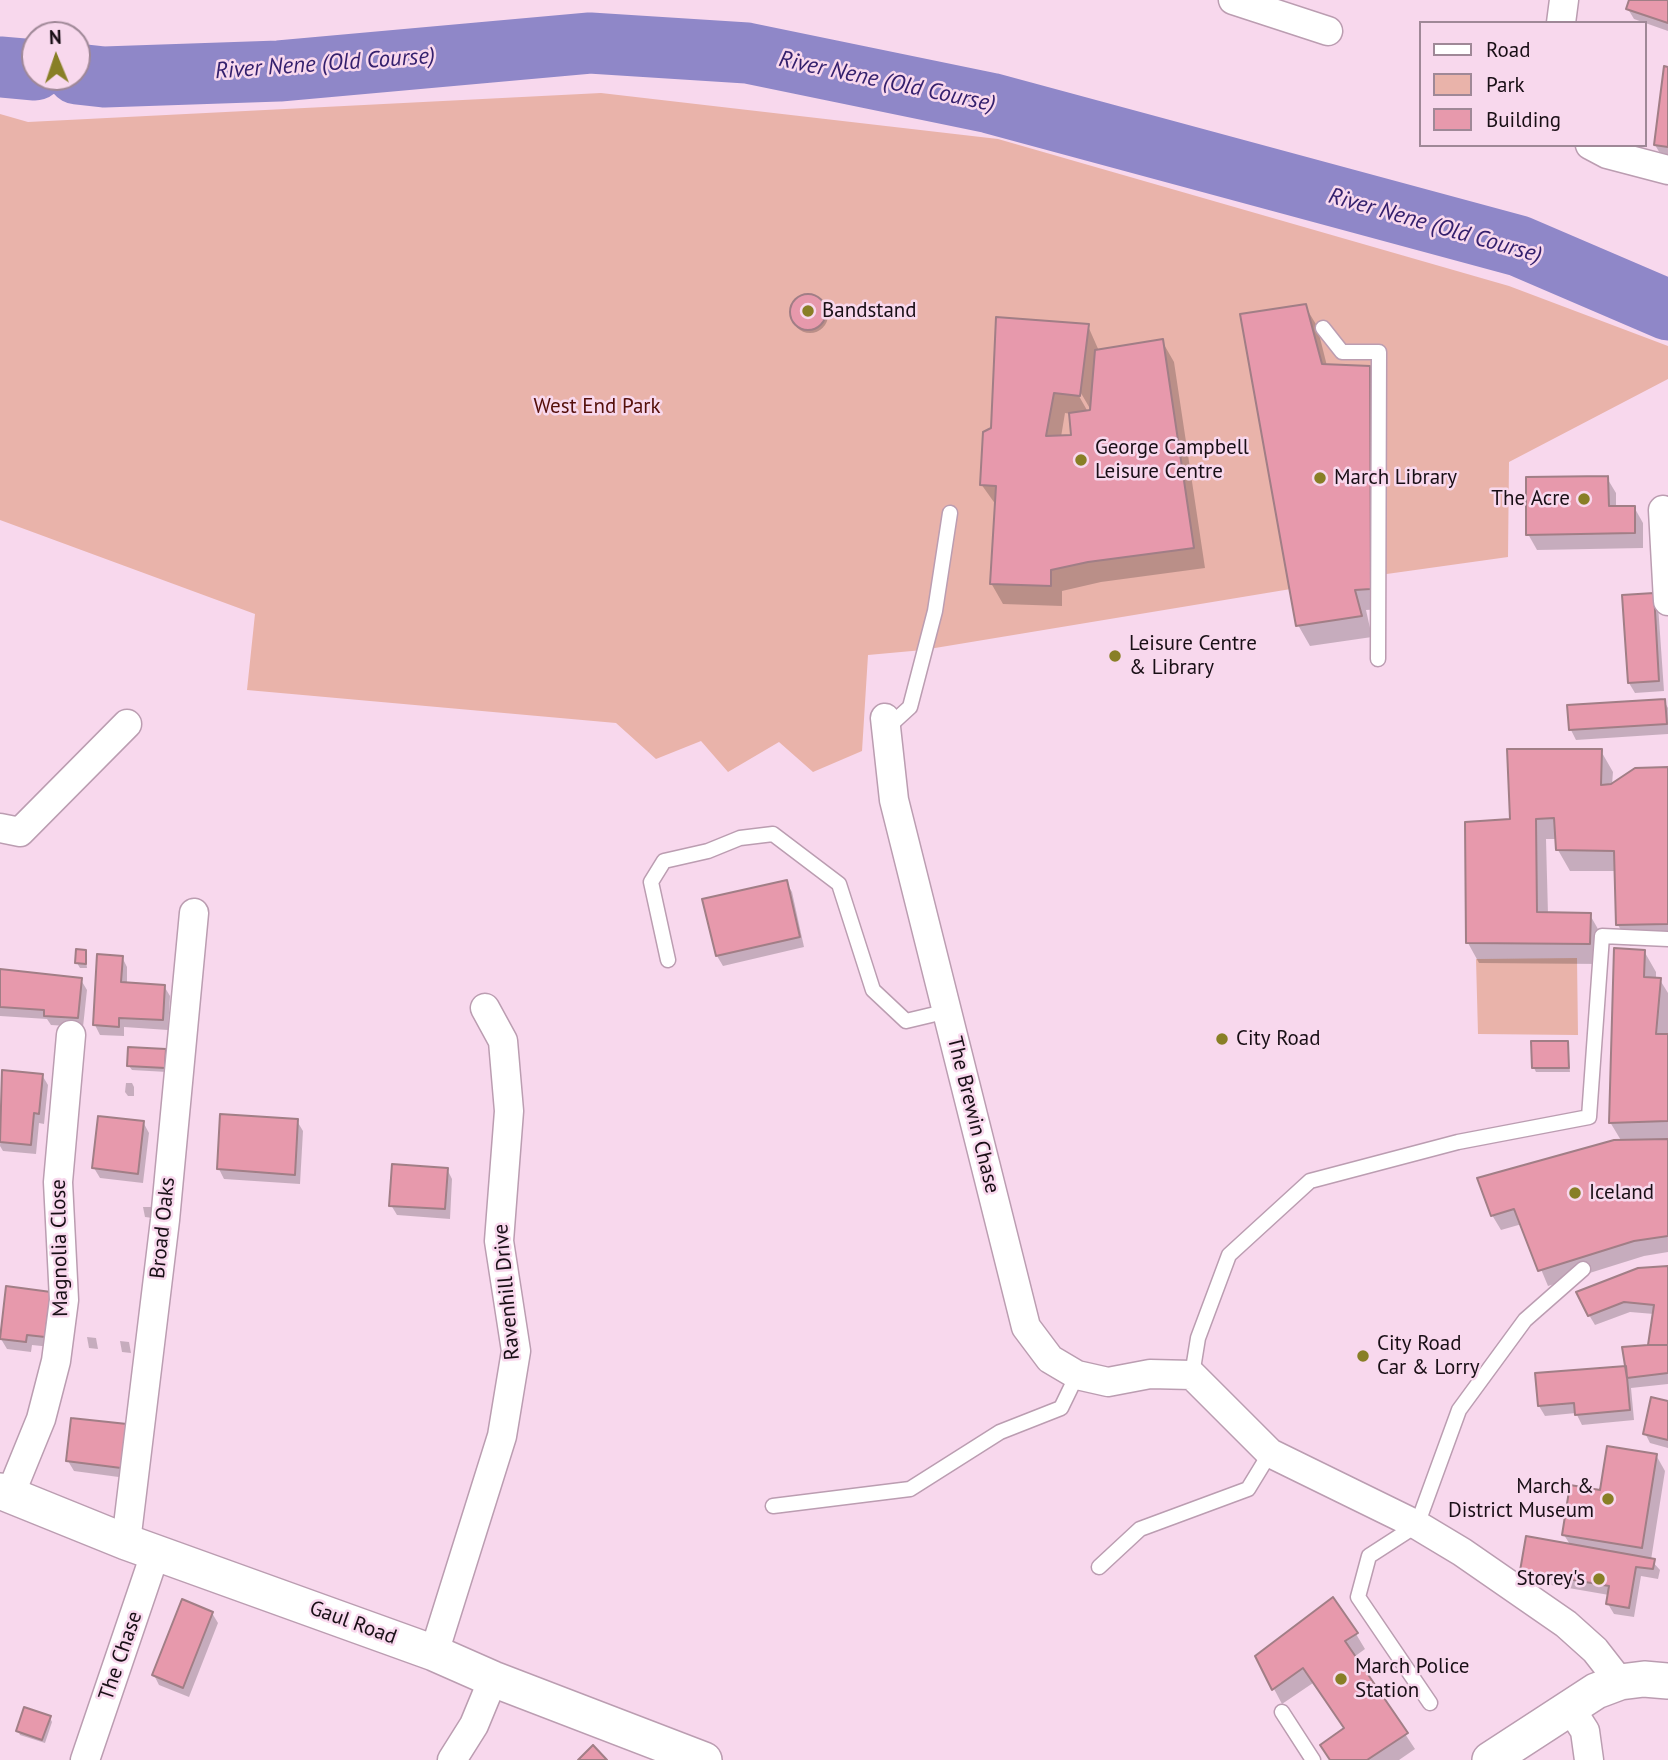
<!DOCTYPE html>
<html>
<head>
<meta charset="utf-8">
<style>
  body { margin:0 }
  #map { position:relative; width:1668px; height:1760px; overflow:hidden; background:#f8d8ed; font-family:"PT Sans",sans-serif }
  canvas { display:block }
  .legend { position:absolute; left:1419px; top:21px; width:228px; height:126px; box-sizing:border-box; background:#f8d8ed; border:2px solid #9f8897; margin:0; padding:9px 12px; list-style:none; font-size:21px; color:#190f16 }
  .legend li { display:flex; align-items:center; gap:14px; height:35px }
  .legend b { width:35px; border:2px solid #9f8897 }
  .north { position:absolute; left:21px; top:21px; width:70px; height:70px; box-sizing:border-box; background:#f8d8ed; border:2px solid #9f8897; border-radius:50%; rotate:358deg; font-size:19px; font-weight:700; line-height:28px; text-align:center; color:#190f16 }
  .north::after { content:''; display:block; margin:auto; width:24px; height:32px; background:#887f26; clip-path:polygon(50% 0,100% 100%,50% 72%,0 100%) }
</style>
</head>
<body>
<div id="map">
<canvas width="1668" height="1760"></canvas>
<ul class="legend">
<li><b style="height:9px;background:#fff"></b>Road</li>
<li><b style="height:19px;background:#e9b3aa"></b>Park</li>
<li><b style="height:19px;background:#e799ac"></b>Building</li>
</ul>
<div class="north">N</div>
</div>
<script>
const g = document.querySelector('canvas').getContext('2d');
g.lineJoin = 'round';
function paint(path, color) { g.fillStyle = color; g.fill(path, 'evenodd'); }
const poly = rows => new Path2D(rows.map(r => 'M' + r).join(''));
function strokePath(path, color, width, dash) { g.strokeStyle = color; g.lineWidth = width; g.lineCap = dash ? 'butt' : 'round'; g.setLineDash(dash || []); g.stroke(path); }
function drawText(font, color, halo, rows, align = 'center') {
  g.font = font + ' "PT Sans",sans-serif'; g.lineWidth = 5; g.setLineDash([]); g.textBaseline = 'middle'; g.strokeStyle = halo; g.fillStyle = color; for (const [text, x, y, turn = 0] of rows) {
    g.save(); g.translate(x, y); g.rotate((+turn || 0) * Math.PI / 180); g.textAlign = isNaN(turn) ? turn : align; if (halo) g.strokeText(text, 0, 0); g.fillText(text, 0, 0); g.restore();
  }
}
paint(poly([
  [601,93,998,139,1509,286,1668,346,1668,379,1509,462,1508,557,1351,579,923,650,868,655,862,751,813,772,779,742,728,772,701,741,656,759,616,723,247,690,255,614,0,520,0,114,28,122],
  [1577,958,1578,1035,1478,1034,1476,959]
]), '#e9b3aa');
paint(poly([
  [1631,0,1668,0,1668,31,1634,19,1628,9],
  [1668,69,1668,161,1664,160,1655,145],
  '792 315a18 18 0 1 1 36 0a18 18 0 1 1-36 0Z',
  [1305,306,1317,326,1327,366,1369,368,1381,389,1382,609,1366,610,1372,637,1310,646,1298,625],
  [1088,326,1099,351,1162,341,1174,362,1205,568,1101,582,1062,591,1062,606,1003,604,991,583,996,505,981,484,993,429],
  [1078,388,1092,412,1088,412,1075,389],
  [1065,413,1071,414,1073,436,1061,437],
  [1607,478,1616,493,1616,508,1634,507,1643,523,1643,548,1537,550,1528,534],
  [1653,595,1658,605,1664,691,1635,693,1629,683],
  [1664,701,1668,708,1668,734,1576,740,1571,730],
  [1601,751,1613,772,1612,785,1668,769,1668,944,1630,946,1618,925,1616,871,1570,871,1558,850,1557,839,1546,839,1548,914,1590,915,1602,936,1601,964,1479,963,1468,943,1512,821],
  [786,882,792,892,804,947,723,966,717,956],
  [85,951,87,968,80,968,77,963],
  [1644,951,1656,972,1656,979,1660,980,1668,993,1668,1252,1644,1256,1548,1286,1522,1224,1501,1230,1492,1215,1622,1142,1610,1122],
  [122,957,127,967,127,984,164,986,170,996,168,1030,124,1027,124,1036,100,1035,95,1025],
  [0,971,81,980,87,990,83,1027,51,1025,47,1019,0,1016],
  [1567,1042,1570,1072,1536,1072,1534,1068],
  [165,1051,167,1072,132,1070,129,1066],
  [4,1072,42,1075,48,1085,44,1124,39,1123,36,1154,3,1151,0,1146],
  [126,1083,132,1083,134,1087,134,1096,128,1096,125,1092],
  [297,1121,303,1131,300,1184,224,1179,219,1169],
  [143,1122,149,1133,143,1183,100,1178,94,1168],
  [447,1169,452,1179,450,1219,397,1215,391,1205],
  [143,1207,151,1207,153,1218,145,1217],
  [1668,1268,1668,1384,1631,1388,1634,1420,1582,1425,1576,1413,1545,1416,1539,1406,1628,1367,1650,1347,1654,1314,1630,1312,1595,1325,1589,1315],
  [50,1293,51,1347,32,1345,31,1352,7,1349,1,1339],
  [87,1337,96,1338,98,1349,89,1348],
  [120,1341,129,1342,131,1353,122,1352],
  [1668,1403,1668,1448,1650,1443,1645,1433],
  [126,1426,126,1478,74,1471,68,1461],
  [1656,1455,1665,1471,1651,1560,1660,1570,1658,1579,1641,1576,1634,1617,1614,1614,1608,1604,1609,1595,1528,1581,1522,1571,1571,1546,1564,1535,1602,1492],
  [212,1613,218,1623,189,1697,159,1685,154,1675],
  [1356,1634,1365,1649,1354,1657,1415,1749,1399,1760,1330,1760,1345,1729,1313,1683,1282,1704,1257,1657],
  [50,1718,52,1722,45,1743,20,1735,18,1730]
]), '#0003');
strokePath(poly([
  [0,67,35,70],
  [77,74,104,77,279,71,590,43,747,53,990,103,1519,246,1668,310]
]), '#8f87c8', 61);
const building = poly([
  [1629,0,1668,0,1668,23,1626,9,1629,0],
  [1664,66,1668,67,1668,147,1654,145,1664,66],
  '790 312a18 18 0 1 1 36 0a18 18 0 1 1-36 0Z',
  [1306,304,1322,364,1370,366,1371,589,1355,590,1362,616,1296,626,1240,314,1306,304],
  [996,317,1089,324,1080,396,1054,393,1046,436,1071,435,1069,413,1090,410,1095,350,1163,339,1194,548,1088,562,1051,570,1051,586,990,584,996,486,980,485,983,432,991,428,996,317],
  [1608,476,1609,506,1635,506,1635,533,1526,535,1526,477,1608,476],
  [1654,593,1659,681,1628,683,1622,595,1654,593],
  [1665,699,1667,724,1569,730,1567,705,1665,699],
  [1507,749,1602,749,1601,785,1611,784,1635,768,1668,767,1668,924,1616,925,1614,851,1556,850,1554,818,1536,819,1537,912,1591,913,1590,944,1466,943,1465,822,1510,819,1507,749],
  [787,880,800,937,716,956,702,899,787,880],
  [1614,948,1645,950,1644,977,1661,978,1656,1034,1668,1034,1668,1121,1609,1123,1614,948],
  [76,949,86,950,86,964,75,963,76,949],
  [97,954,123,956,121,982,165,985,163,1020,119,1018,119,1027,93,1025,97,954],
  [0,969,82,978,78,1018,44,1016,44,1010,0,1007,0,969],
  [1531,1041,1568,1041,1569,1068,1532,1068,1531,1041],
  [128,1047,166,1049,165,1068,127,1066,128,1047],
  [2,1070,43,1074,39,1114,34,1113,31,1145,0,1142,2,1070],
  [220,1114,298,1119,295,1175,217,1169,220,1114],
  [98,1116,144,1121,138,1174,92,1168,98,1116],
  [1668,1139,1668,1236,1634,1241,1538,1271,1514,1209,1491,1216,1477,1178,1614,1140,1668,1139],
  [392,1164,448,1168,445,1209,389,1206,392,1164],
  [1668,1266,1668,1345,1648,1345,1654,1305,1624,1302,1588,1316,1576,1292,1638,1268,1668,1266],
  [6,1286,51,1292,45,1337,27,1335,26,1342,0,1339,6,1286],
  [1648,1345,1668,1345,1668,1373,1627,1378,1622,1347,1648,1345],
  [1626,1366,1630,1410,1575,1415,1574,1403,1538,1406,1535,1373,1626,1366],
  [1651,1397,1668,1401,1668,1440,1643,1434,1651,1397],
  [71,1418,127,1424,121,1468,66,1461,71,1418],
  [1607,1446,1657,1454,1642,1548,1562,1535,1570,1485,1600,1490,1607,1446],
  [1526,1536,1655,1559,1653,1569,1636,1567,1629,1608,1606,1604,1609,1586,1520,1571,1526,1536],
  [1333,1597,1358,1633,1345,1641,1408,1733,1367,1760,1330,1760,1320,1745,1344,1728,1303,1668,1272,1690,1255,1656,1333,1597],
  [182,1599,213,1612,183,1688,152,1675,182,1599],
  [24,1707,51,1716,42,1740,16,1731,24,1707],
  [593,1745,607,1760,578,1760,593,1745]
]);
paint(building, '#e799ac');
strokePath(building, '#a17e86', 2);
const service = poly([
  [1323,328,1342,352,1379,352,1378,659],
  [887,728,910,707,935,611,950,513],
  [668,960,651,882,664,861,708,851,740,838,773,834,839,884,873,990,906,1021,948,1011],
  [1192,1375,1198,1338,1229,1255,1310,1181,1458,1142,1589,1117,1602,936,1668,939],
  [773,1506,910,1489,1000,1432,1061,1408,1077,1375],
  [1099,1567,1140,1529,1248,1489,1270,1453],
  [1430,1703,1358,1597,1369,1556,1417,1525,1459,1410,1525,1320,1583,1269],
  [1282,1712,1313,1760]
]);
const minor = poly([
  [1233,0,1328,31],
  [1561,23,1564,0],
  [1590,145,1607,154,1668,170],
  [1663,510,1668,601],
  [885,718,894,800,1026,1327,1050,1359,1077,1375,1108,1382,1150,1374,1192,1375,1270,1453,1417,1525,1462,1552,1566,1624,1595,1650,1620,1682],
  [0,828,20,832,127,724],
  [10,1495,41,1419,56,1361,64,1300,58,1182,71,1035],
  [126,1542,165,1220,194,913],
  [434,1653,502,1436,516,1351,499,1241,509,1111,503,1041,485,1008],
  [1569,1706,1585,1731,1589,1760],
  [85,1760,156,1551],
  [452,1760,474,1725,493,1679]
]);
const tertiary = poly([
  [0,1491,126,1542,434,1653,493,1679,704,1760],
  [1490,1760,1596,1691,1620,1682,1644,1679,1668,1681]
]);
strokePath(service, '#bb9db1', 17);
strokePath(minor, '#bb9db1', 31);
strokePath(tertiary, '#bb9db1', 38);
strokePath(service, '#fff', 14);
strokePath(minor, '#fff', 28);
strokePath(tertiary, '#fff', 35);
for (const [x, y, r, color] of [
  [808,311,7,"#887f26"],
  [1081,460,7,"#887f26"],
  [1320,478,7,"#887f26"],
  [1584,499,7,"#887f26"],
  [1115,656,7,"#887f26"],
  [1222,1039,7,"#887f26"],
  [1575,1193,7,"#887f26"],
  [1363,1356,7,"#887f26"],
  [1608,1499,7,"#887f26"],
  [1599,1579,7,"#887f26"],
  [1341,1679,7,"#887f26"]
]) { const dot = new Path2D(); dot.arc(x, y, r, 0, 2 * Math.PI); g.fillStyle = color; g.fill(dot); strokePath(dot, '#f8d8ed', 2.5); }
drawText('21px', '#190f16', '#f8d8ed', [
  ["Bandstand",822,311],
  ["George Campbell",1095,448],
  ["Leisure Centre",1095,472],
  ["March Library",1334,478],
  ["The Acre",1570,499,"right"],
  ["Leisure Centre",1129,644],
  ["& Library",1129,668],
  ["City Road",1236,1039],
  ["Iceland",1589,1193],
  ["City Road",1377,1344],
  ["Car & Lorry",1377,1368],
  ["March &",1594,1487,"right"],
  ["District Museum",1594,1511,"right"],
  ["Storey's",1585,1579,"right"],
  ["March Police",1355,1667],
  ["Station",1355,1691]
], 'left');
drawText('21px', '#540f0a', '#f8d8ed', [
  ["West End Park",597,407]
]);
drawText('21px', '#190f16', '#f8d8ed', [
  ["The Brewin Chase",973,1115,76],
  ["Broad Oaks",163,1228,-84],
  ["Magnolia Close",60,1248,-91],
  ["Ravenhill Drive",507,1292,-95],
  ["Gaul Road",353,1623,20],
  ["The Chase",121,1656,-71]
]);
drawText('italic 23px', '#34206d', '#f8d8ed', [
  ["River Nene (Old Course)",325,64,-4],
  ["River Nene (Old Course)",887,82,12],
  ["River Nene (Old Course)",1435,226,16]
]);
</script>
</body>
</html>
